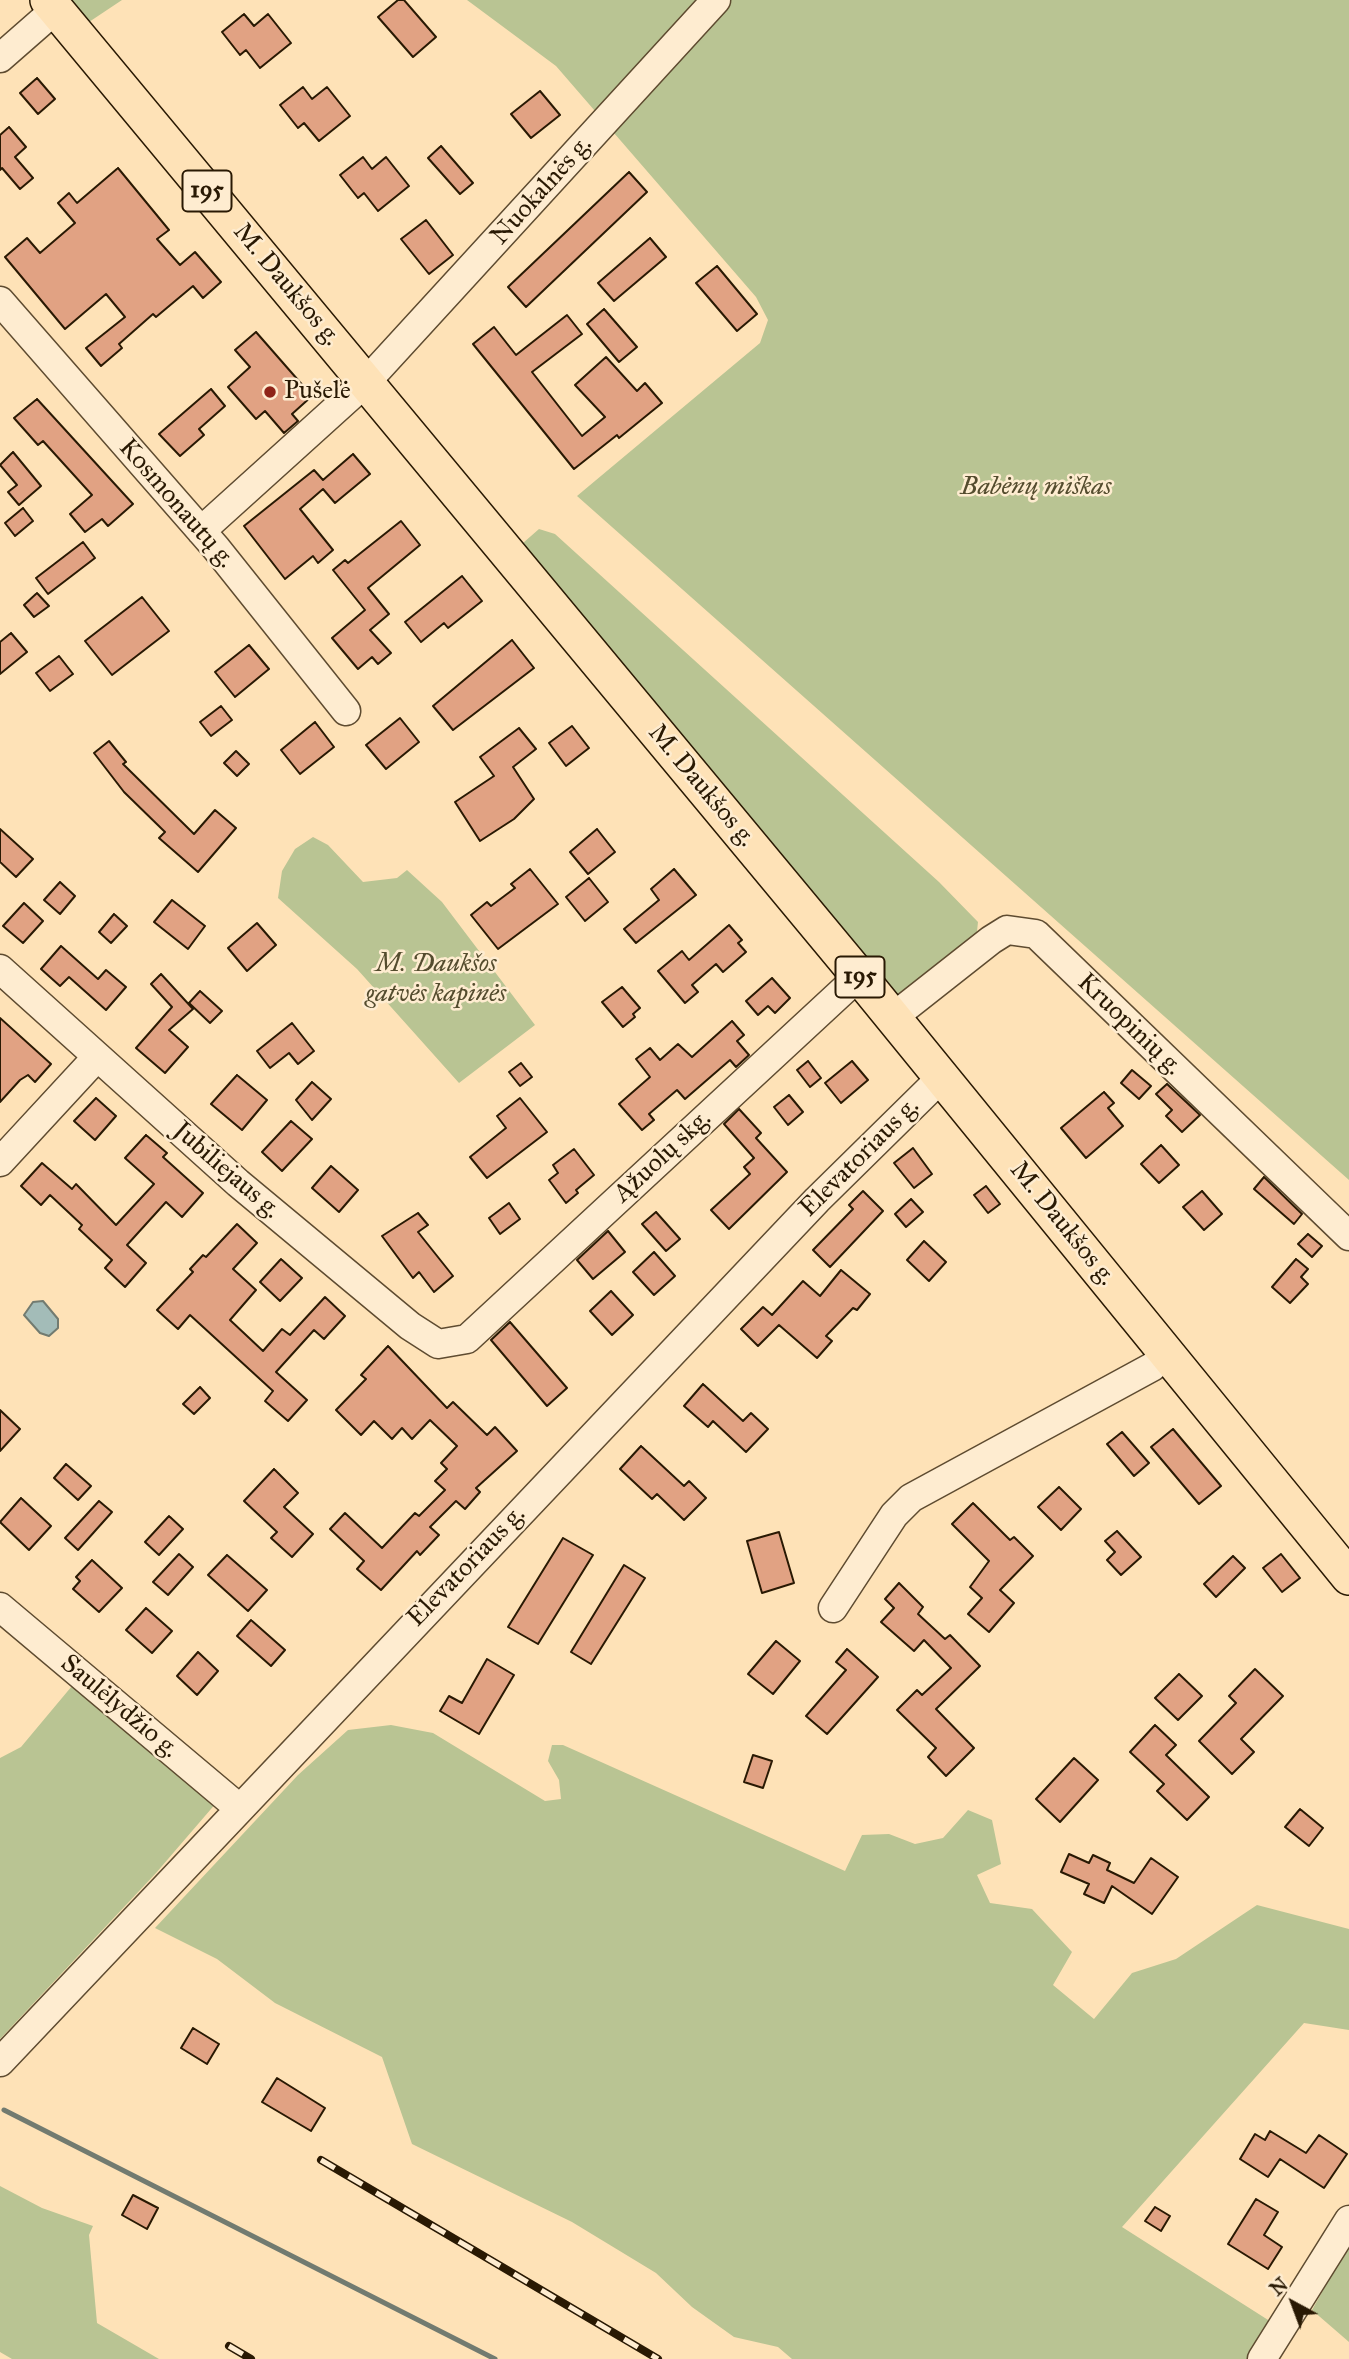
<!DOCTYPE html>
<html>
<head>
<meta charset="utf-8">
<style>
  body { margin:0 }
  #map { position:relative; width:1349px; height:2359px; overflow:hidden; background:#fee2b7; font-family:"IM FELL Great Primer",serif }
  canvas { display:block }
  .north { position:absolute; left:1258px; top:2268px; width:70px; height:70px; -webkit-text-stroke:5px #feecd0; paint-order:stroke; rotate:319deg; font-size:19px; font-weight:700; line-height:28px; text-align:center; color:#291903 }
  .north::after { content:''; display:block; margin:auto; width:24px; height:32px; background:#291903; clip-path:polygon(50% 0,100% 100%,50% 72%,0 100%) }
</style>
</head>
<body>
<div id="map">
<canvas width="1349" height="2359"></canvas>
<div class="north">N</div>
</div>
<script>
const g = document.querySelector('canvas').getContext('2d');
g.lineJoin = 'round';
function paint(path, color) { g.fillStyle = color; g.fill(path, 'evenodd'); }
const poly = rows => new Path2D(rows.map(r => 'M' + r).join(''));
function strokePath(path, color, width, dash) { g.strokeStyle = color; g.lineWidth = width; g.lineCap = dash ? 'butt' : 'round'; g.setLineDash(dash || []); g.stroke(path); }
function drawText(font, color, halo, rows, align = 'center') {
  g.font = font + ' "IM FELL Great Primer",serif'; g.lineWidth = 5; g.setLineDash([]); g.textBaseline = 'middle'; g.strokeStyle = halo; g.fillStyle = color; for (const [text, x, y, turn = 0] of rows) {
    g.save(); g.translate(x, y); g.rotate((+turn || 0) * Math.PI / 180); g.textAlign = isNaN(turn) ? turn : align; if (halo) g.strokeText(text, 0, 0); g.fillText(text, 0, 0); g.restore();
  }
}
paint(poly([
  [70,0,122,0,89,22],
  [467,0,1349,0,1349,1180,577,496,760,343,768,320,756,297,556,66],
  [539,529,555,534,939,882,978,922,976,941,902,1003,523,543],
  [313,837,328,845,363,882,397,878,407,870,442,902,535,1025,459,1083,357,969,278,898,282,871,295,849],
  [77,1680,217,1802,156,1873,0,2039,0,1758,21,1747],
  [391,1725,433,1733,545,1801,561,1799,559,1780,548,1761,552,1745,563,1745,845,1871,862,1835,889,1834,915,1844,943,1838,968,1810,992,1820,1001,1864,977,1875,990,1903,1032,1909,1072,1952,1053,1985,1094,2019,1132,1973,1176,1959,1257,1905,1349,1929,1349,2030,1304,2023,1122,2227,1276,2325,1253,2359,792,2359,778,2347,734,2337,692,2307,656,2273,572,2222,412,2144,382,2057,275,2003,217,1959,155,1928,298,1775,348,1730],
  [0,2186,42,2208,93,2226,89,2235,97,2323,159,2359,12,2359,0,2352],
  [1349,2244,1349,2342,1312,2310]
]), '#b9c493');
const water = poly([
  [43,1301,58,1319,58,1328,49,1336,40,1333,24,1315,33,1302,43,1301]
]);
paint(water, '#a3bcb8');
strokePath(water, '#727b70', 2);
strokePath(poly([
  [4,2110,495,2359]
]), '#727b70', 5);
const building = poly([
  [398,0,404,0,436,37,413,57,378,17,398,0],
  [244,14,254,26,268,14,291,43,260,68,246,50,240,55,222,32,244,14],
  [37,78,55,99,38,114,20,93,37,78],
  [303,87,312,99,327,87,350,116,319,141,304,123,298,128,280,105,303,87],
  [540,91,560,115,531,138,511,114,540,91],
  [9,127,26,147,15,157,33,178,20,189,2,168,0,170,0,135,9,127],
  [441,146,473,183,460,194,428,158,441,146],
  [363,157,372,169,386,157,409,186,378,211,364,193,358,198,340,175,363,157],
  [118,168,169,230,157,239,180,265,195,252,221,282,203,298,193,286,156,317,153,314,119,344,122,348,101,366,86,348,125,317,106,294,65,329,5,257,27,238,40,253,75,223,58,203,69,193,77,203,118,168],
  [629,172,647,192,526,307,508,287,629,172],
  [426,220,453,255,429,274,401,239,426,220],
  [650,238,666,257,614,301,598,283,650,238],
  [717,266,757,314,737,331,696,283,717,266],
  [604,309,637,347,619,362,587,324,604,309],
  [567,315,582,334,532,372,582,436,605,417,575,385,606,357,637,391,645,383,662,403,619,438,617,435,574,469,473,344,494,327,516,355,567,315],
  [256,332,312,396,292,414,298,421,284,433,265,411,256,419,228,387,250,367,235,350,256,332],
  [211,389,225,406,199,429,204,435,180,456,159,434,211,389],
  [37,399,133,504,108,526,102,519,85,532,70,514,92,495,43,441,38,445,14,418,37,399],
  [13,452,41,486,19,505,8,492,17,485,0,465,13,452],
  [353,454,370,474,335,503,323,489,300,509,333,550,318,563,313,556,285,579,244,526,314,470,323,480,353,454],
  [23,508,33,521,15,536,5,523,23,508],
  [401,521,420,545,368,588,389,614,370,630,391,653,378,664,372,657,358,669,332,638,365,610,333,570,345,560,348,563,401,521],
  [83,542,95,558,48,594,36,578,83,542],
  [462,576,482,601,448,628,444,623,421,642,405,622,462,576],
  [37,593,49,606,34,617,24,605,37,593],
  [142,597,169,631,112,675,85,641,142,597],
  [11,633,27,652,0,674,0,642,11,633],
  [512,640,534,668,453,730,433,706,512,640],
  [249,645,269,669,235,697,215,672,249,645],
  [59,656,73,674,50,691,36,673,59,656],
  [221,706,232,720,211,736,200,722,221,706],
  [400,718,419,742,386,769,366,745,400,718],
  [315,722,334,747,300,774,281,750,315,722],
  [572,726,589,748,566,766,549,743,572,726],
  [519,728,536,749,513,767,534,799,514,819,480,841,455,802,494,776,480,757,519,728],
  [109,741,126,762,123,764,194,834,215,810,236,828,198,872,159,838,165,832,124,792,94,753,109,741],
  [236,751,249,764,237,776,224,763,236,751],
  [0,829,33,859,16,877,0,862,0,829],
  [597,829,615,852,588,874,570,852,597,829],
  [530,869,558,904,498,949,471,915,487,902,491,906,515,888,511,884,530,869],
  [674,869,696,895,636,943,624,929,659,900,651,889,674,869],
  [589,878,608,902,585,921,566,897,589,878],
  [60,882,75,896,60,914,44,900,60,882],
  [172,900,205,926,188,949,154,922,172,900],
  [24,903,43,921,23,943,3,926,24,903],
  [114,914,127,926,111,943,99,932,114,914],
  [257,923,276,945,247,971,228,948,257,923],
  [729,925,742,940,738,943,746,952,723,972,716,964,692,985,698,992,685,1003,658,971,682,951,689,960,729,925],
  [61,946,98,979,106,970,126,987,106,1010,69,977,60,986,41,969,61,946],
  [161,974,193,1009,169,1030,188,1047,165,1073,136,1048,172,1007,151,984,161,974],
  [772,978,790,998,775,1013,768,1006,758,1015,746,1001,772,978],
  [622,987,640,1008,633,1014,635,1017,623,1027,602,1002,622,987],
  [200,991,222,1011,210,1023,189,1003,200,991],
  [0,1018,51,1064,35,1082,28,1075,20,1080,0,1102,0,1018],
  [732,1021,744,1035,737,1041,749,1055,736,1067,730,1060,685,1099,677,1090,649,1114,654,1120,642,1130,619,1104,650,1077,636,1059,650,1048,660,1060,678,1044,692,1057,732,1021],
  [292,1023,314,1051,298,1064,289,1053,270,1068,257,1051,292,1023],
  [808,1061,821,1078,810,1087,797,1070,808,1061],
  [852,1061,868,1080,841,1103,825,1083,852,1061],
  [521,1063,532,1077,520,1086,509,1072,521,1063],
  [1132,1070,1151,1086,1139,1099,1121,1083,1132,1070],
  [237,1075,267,1100,242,1130,211,1104,237,1075],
  [312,1082,331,1099,312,1120,296,1100,312,1082],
  [1167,1084,1200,1115,1182,1132,1166,1116,1172,1110,1156,1094,1167,1084],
  [1104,1092,1114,1103,1108,1108,1123,1126,1086,1158,1061,1128,1104,1092],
  [789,1095,803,1112,788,1125,774,1107,789,1095],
  [96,1098,116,1116,95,1140,74,1121,96,1098],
  [520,1098,547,1132,487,1178,470,1157,506,1128,497,1116,520,1098],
  [739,1109,761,1133,756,1138,787,1172,729,1229,711,1210,750,1174,744,1167,754,1158,724,1124,739,1109],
  [291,1121,312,1139,282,1171,262,1152,291,1121],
  [146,1135,167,1153,163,1157,203,1193,182,1217,166,1202,127,1245,146,1263,125,1287,105,1268,112,1260,79,1229,82,1225,50,1195,41,1205,21,1186,42,1163,72,1189,76,1184,116,1225,154,1184,125,1158,146,1135],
  [1161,1145,1179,1165,1159,1183,1141,1164,1161,1145],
  [913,1148,932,1174,914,1188,894,1163,913,1148],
  [574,1149,594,1175,576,1190,578,1193,566,1203,549,1180,558,1173,553,1165,574,1149],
  [331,1166,358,1190,339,1212,312,1188,331,1166],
  [1264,1177,1302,1214,1294,1224,1254,1189,1264,1177],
  [986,1186,1000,1204,988,1213,974,1195,986,1186],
  [863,1191,883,1211,830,1267,813,1250,853,1209,849,1205,863,1191],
  [1202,1191,1222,1214,1204,1230,1183,1207,1202,1191],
  [911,1199,923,1212,906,1227,895,1214,911,1199],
  [509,1203,520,1219,500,1234,489,1218,509,1203],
  [656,1212,680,1239,666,1251,642,1224,656,1212],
  [418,1213,428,1225,418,1232,453,1276,434,1292,419,1272,413,1278,382,1236,418,1213],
  [237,1224,257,1243,233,1269,256,1290,230,1320,263,1351,282,1329,290,1335,325,1297,345,1316,324,1339,314,1330,276,1372,307,1400,288,1421,265,1401,273,1391,190,1315,178,1329,157,1310,193,1272,190,1269,203,1255,206,1257,237,1224],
  [608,1231,625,1252,593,1279,577,1260,608,1231],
  [1308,1234,1322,1246,1312,1257,1298,1244,1308,1234],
  [924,1241,946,1262,929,1281,907,1260,924,1241],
  [654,1252,675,1276,654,1295,633,1272,654,1252],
  [281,1259,302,1278,280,1301,260,1282,281,1259],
  [1296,1259,1308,1269,1301,1277,1308,1284,1290,1303,1272,1287,1296,1259],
  [841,1270,870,1294,857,1310,853,1308,826,1336,832,1341,817,1358,779,1325,758,1346,741,1329,763,1307,772,1315,803,1281,820,1296,841,1270],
  [611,1291,633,1315,612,1335,590,1311,611,1291],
  [510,1322,567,1388,547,1406,491,1340,510,1322],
  [388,1346,447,1408,453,1402,487,1435,495,1427,517,1451,476,1488,480,1492,465,1509,456,1501,430,1527,439,1535,420,1555,417,1551,381,1590,357,1569,364,1561,330,1529,345,1513,382,1548,415,1513,419,1516,445,1490,435,1481,447,1469,441,1463,457,1446,430,1420,412,1439,402,1428,392,1439,374,1421,361,1435,336,1410,366,1379,361,1375,388,1346],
  [703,1384,743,1421,751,1413,768,1429,746,1452,713,1421,708,1427,684,1406,703,1384],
  [200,1387,210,1398,194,1414,183,1404,200,1387],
  [0,1410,20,1429,0,1451,0,1410],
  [1173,1429,1221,1486,1199,1504,1151,1447,1173,1429],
  [1122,1432,1149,1463,1134,1476,1107,1444,1122,1432],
  [641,1446,684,1486,689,1481,706,1498,684,1520,657,1494,652,1499,620,1469,641,1446],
  [66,1464,91,1486,78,1500,54,1478,66,1464],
  [274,1469,298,1493,284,1507,313,1534,292,1557,271,1538,277,1532,244,1501,274,1469],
  [1059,1487,1081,1509,1061,1530,1038,1507,1059,1487],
  [21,1498,51,1526,29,1550,0,1522,21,1498],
  [99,1501,112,1512,78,1550,65,1538,99,1501],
  [973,1503,1010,1540,1014,1537,1033,1556,1000,1590,1014,1603,989,1632,968,1614,982,1598,970,1587,989,1561,952,1524,973,1503],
  [169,1516,183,1529,159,1555,145,1542,169,1516],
  [1117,1531,1141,1557,1121,1575,1107,1560,1115,1552,1105,1541,1117,1531],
  [779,1532,794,1583,762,1593,747,1541,779,1532],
  [563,1538,593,1555,538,1644,508,1627,563,1538],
  [179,1554,193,1567,168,1595,153,1582,179,1554],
  [1281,1554,1300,1578,1282,1592,1263,1568,1281,1554],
  [227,1555,267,1590,248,1611,208,1575,227,1555],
  [1233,1556,1245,1568,1216,1597,1204,1584,1233,1556],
  [92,1560,122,1588,99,1612,73,1589,80,1581,76,1577,92,1560],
  [624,1565,645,1578,591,1664,571,1652,624,1565],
  [899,1583,923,1607,918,1614,945,1639,950,1635,980,1666,936,1709,974,1748,946,1776,928,1757,936,1748,897,1710,917,1690,922,1695,951,1668,924,1640,914,1651,881,1622,894,1608,885,1599,899,1583],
  [146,1608,172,1631,152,1653,126,1630,146,1608],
  [251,1620,285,1650,271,1666,237,1636,251,1620],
  [776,1641,800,1661,773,1694,748,1674,776,1641],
  [847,1649,878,1677,827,1734,806,1716,846,1670,836,1662,847,1649],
  [198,1652,218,1671,197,1695,177,1676,198,1652],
  [487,1659,514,1675,479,1734,440,1711,449,1696,462,1703,487,1659],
  [1255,1669,1283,1696,1241,1739,1254,1752,1232,1774,1199,1741,1236,1703,1229,1696,1255,1669],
  [1179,1674,1202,1696,1178,1720,1155,1698,1179,1674],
  [1155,1725,1176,1745,1166,1755,1209,1797,1187,1820,1157,1791,1164,1784,1130,1752,1155,1725],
  [753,1755,772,1761,763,1788,744,1782,753,1755],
  [1074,1758,1098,1780,1060,1822,1036,1799,1074,1758],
  [1300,1809,1323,1828,1309,1846,1285,1827,1300,1809],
  [1069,1854,1089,1863,1093,1855,1110,1863,1107,1870,1134,1883,1151,1858,1178,1877,1152,1914,1112,1886,1104,1903,1084,1894,1089,1884,1061,1872,1069,1854],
  [193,2028,219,2044,207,2064,181,2048,193,2028],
  [277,2078,325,2108,311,2131,262,2102,277,2078],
  [1270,2131,1306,2153,1319,2135,1347,2154,1324,2188,1280,2159,1268,2177,1240,2159,1255,2134,1265,2140,1270,2131],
  [133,2195,158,2208,147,2229,122,2215,133,2195],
  [1256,2199,1278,2212,1264,2235,1282,2247,1268,2269,1228,2244,1256,2199],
  [1155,2207,1170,2216,1161,2231,1145,2221,1155,2207]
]);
paint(building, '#e1a283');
strokePath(building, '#291903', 2);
const minor = poly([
  [0,58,56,9],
  [0,301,216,548,346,711],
  [201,531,367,381,716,0],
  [0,969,238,1183,410,1326,438,1344,467,1339,859,976],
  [892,1018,991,940,1007,930,1036,934,1349,1236],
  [0,1162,97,1057],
  [0,1607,239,1808],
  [833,1608,894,1515,911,1498,1152,1367,1167,1354],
  [0,2062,817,1200,941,1078],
  [1262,2359,1349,2220]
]);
const major = poly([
  [48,0,859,976,1349,1577]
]);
strokePath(minor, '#5e4b30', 31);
strokePath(major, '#291903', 38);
strokePath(minor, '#feecd0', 28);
strokePath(major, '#fee2b7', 35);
const rail = poly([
  [321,2160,658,2359],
  [229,2346,251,2359]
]);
strokePath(rail, '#291903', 8);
strokePath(rail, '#feecd0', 5, [16]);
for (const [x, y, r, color] of [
  [270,392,7,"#8f2418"]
]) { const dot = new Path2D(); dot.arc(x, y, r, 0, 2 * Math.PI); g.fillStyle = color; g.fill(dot); strokePath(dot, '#feecd0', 2.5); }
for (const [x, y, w] of [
  [207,191,49],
  [860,977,49]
]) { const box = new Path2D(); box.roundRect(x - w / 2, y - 20.5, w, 41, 5); g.fillStyle = '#feecd0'; g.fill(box); strokePath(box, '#291903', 2); }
drawText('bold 24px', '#291903', null, [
  ["195",207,191],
  ["195",860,977]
]);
drawText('26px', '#291903', '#feecd0', [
  ["Nuokalnės g.",542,191,-48],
  ["M. Daukšos g.",286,285,50],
  ["Kosmonautų g.",176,504,49],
  ["M. Daukšos g.",701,786,50],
  ["Kruopinių g.",1129,1025,44],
  ["Ąžuolų skg.",663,1157,-43],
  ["Elevatoriaus g.",860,1158,-45],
  ["Jubiliejaus g.",226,1171,41],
  ["M. Daukšos g.",1062,1224,51],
  ["Elevatoriaus g.",467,1567,-46],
  ["Saulėlydžio g.",119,1707,40]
]);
drawText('26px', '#291903', '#feecd0', [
  ["Pušelė",284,392]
], 'left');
drawText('italic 26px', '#544c2e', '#feecd0', [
  ["Babėnų miškas",1036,488],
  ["M. Daukšos",436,965],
  ["gatvės kapinės",436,995]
]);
</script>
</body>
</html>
